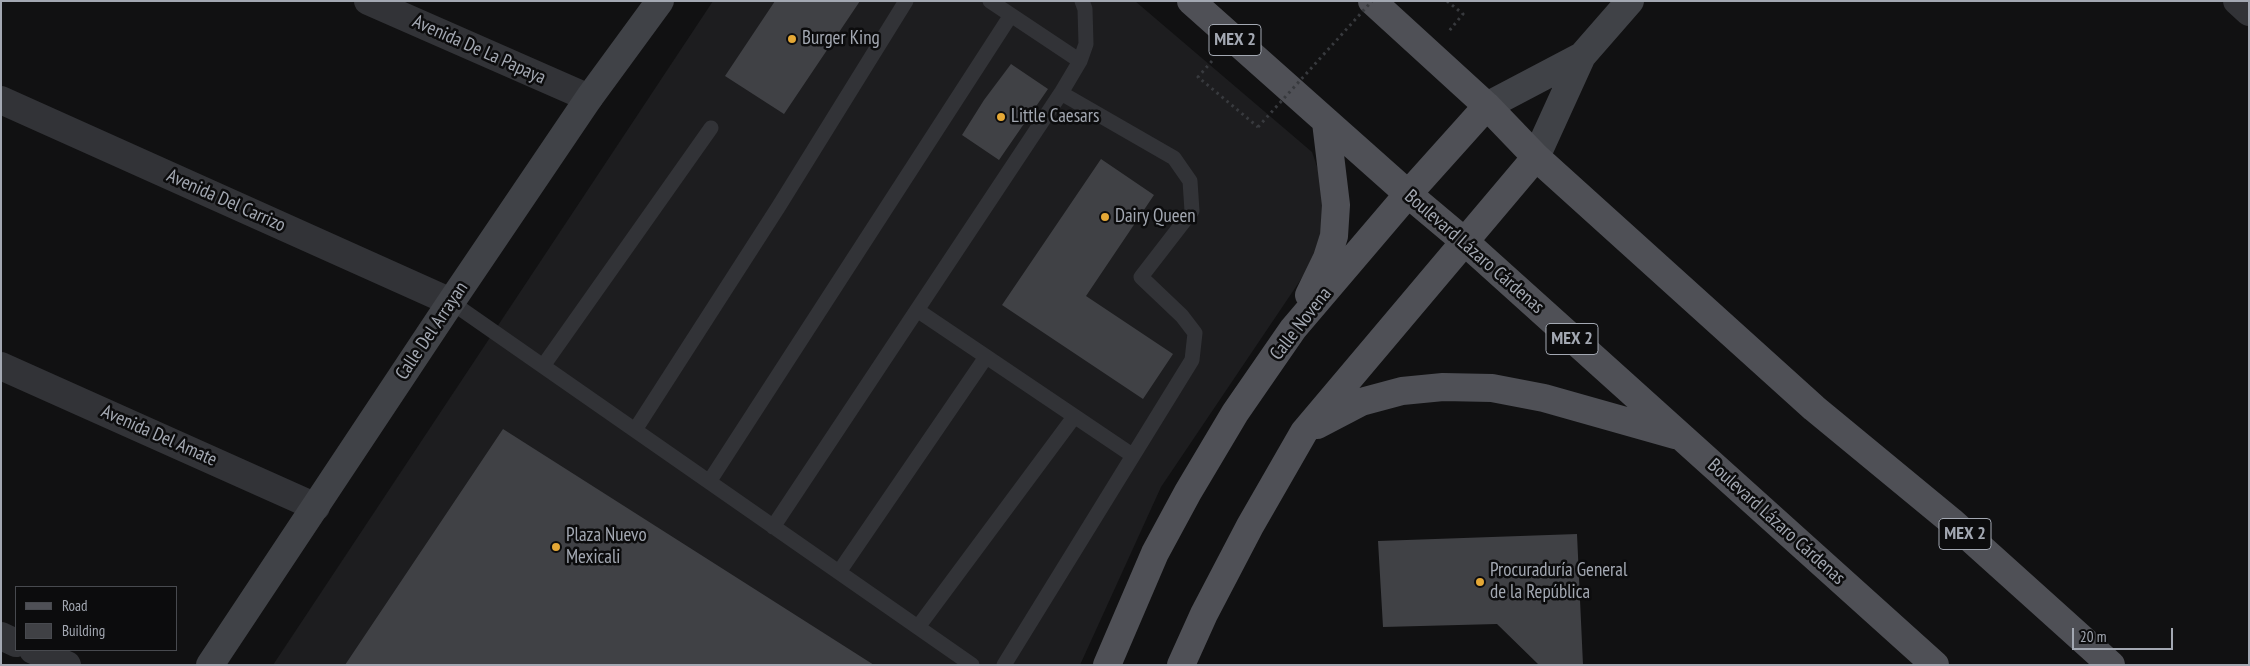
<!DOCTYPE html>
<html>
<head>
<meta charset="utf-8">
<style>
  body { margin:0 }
  #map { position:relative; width:2250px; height:666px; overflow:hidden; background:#111112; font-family:"PT Sans Narrow",sans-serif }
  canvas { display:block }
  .frame { position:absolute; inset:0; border:2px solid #a3a8b2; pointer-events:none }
  .legend { position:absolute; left:15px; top:586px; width:162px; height:65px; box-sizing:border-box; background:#0c0c0d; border:1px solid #484a4f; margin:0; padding:6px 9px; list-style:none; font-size:15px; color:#a3a8b2 }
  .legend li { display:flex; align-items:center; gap:10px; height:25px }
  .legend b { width:25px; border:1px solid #484a4f }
  .scale { position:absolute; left:2072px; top:628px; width:101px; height:22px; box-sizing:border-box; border:2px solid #a3a8b2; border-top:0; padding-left:6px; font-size:15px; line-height:18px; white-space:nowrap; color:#a3a8b2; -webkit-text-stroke:4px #0c0c0d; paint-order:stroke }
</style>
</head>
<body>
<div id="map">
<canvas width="2250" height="666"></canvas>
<div class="frame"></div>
<ul class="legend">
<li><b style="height:6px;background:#4f5056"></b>Road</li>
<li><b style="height:14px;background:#404145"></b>Building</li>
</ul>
<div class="scale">20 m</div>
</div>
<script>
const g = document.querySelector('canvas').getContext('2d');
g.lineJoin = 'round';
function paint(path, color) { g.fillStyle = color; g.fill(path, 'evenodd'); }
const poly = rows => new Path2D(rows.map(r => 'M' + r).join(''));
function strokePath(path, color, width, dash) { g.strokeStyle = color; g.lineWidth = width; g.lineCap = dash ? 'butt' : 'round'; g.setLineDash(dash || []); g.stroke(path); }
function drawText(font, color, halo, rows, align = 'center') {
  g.font = font + ' "PT Sans Narrow",sans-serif'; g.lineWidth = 5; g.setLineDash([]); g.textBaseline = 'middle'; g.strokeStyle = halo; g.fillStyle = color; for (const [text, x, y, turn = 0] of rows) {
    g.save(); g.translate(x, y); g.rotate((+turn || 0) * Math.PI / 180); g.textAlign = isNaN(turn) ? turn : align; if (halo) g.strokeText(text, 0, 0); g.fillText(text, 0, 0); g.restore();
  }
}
paint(poly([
  [713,1,1135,1,1312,152,1322,181,1327,219,1316,257,1161,487,1080,665,273,665]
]), '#1d1d1f');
paint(poly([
  [775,1,860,1,784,114,725,76],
  [1011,64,1048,89,999,160,962,135,984,100],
  [1101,159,1154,195,1086,296,1173,354,1143,399,1002,305],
  [503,429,874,665,345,665],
  [1577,534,1583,665,1539,665,1497,624,1383,627,1378,541]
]), '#404145');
strokePath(poly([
  [1447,1,1463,14,1449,31],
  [1212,61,1198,77,1258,127]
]), '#383a3e', 3, [2.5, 4]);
strokePath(poly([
  [990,1,1080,61],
  [451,302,972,665],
  [917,310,1132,455],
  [543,366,711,128],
  [635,430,779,206,906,1],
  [709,482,1011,15],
  [773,527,1061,93,1080,61,1086,44,1085,9,1082,1],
  [839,572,986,357],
  [918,627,1074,417],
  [1004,665,1192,360,1195,333,1182,316,1141,277,1192,211,1190,181,1174,158,1061,93]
]), '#323337', 15);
strokePath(poly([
  [368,1,589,98],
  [2237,1,2249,12],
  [1,100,451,302],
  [1,366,316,507],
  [1,636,16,643],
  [33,650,67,665]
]), '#323337', 28);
strokePath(poly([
  [1487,106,1582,56],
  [1536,157,1582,56,1630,1],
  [210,665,451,302,589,98,660,1]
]), '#404247', 28);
strokePath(poly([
  [1191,1,1408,194,1464,241,1935,665],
  [1372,1,1487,106,1536,157,1814,408,1951,521,2111,665],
  [1309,295,1327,258,1334,236,1336,205,1326,122],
  [1317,425,1361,402,1402,391,1443,387,1492,388,1544,398,1675,435],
  [1107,665,1155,553,1188,492,1235,413,1293,329,1408,194,1487,106],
  [1181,665,1204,614,1250,526,1304,432,1536,157]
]), '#4f5056', 28);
strokePath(poly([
  [1258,127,1372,1]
]), '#383a3e', 3, [2.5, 4]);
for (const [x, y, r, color] of [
  [792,39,5,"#e5a836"],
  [1001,117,5,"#e5a836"],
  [1105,217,5,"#e5a836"],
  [556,547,5,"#e5a836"],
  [1480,582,5,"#e5a836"]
]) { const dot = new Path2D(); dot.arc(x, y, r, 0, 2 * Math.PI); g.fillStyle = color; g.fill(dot); strokePath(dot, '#0c0c0d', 2); }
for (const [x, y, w] of [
  [1235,40,52],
  [1572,339,52],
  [1965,534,52]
]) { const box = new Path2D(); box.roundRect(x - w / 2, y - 15.5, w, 31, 4); g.fillStyle = '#0c0c0d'; g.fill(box); strokePath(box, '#a3a8b2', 1); }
drawText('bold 18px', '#a3a8b2', null, [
  ["MEX 2",1235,40],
  ["MEX 2",1572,339],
  ["MEX 2",1965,534]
]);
drawText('19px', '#a3a8b2', '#0c0c0d', [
  ["Burger King",802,39],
  ["Little Caesars",1011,117],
  ["Dairy Queen",1115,217],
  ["Plaza Nuevo",566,536],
  ["Mexicali",566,558],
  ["Procuraduría General",1490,571],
  ["de la República",1490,593]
], 'left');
drawText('19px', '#a3a8b2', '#0c0c0d', [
  ["Avenida De La Papaya",479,50,24],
  ["Avenida Del Carrizo",226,201,24],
  ["Boulevard Lázaro Cárdenas",1474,252,41],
  ["Calle Novena",1301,324,-52],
  ["Calle Del Arrayan",432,331,-56],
  ["Avenida Del Amate",159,436,24],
  ["Boulevard Lázaro Cárdenas",1776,522,42]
]);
</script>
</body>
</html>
